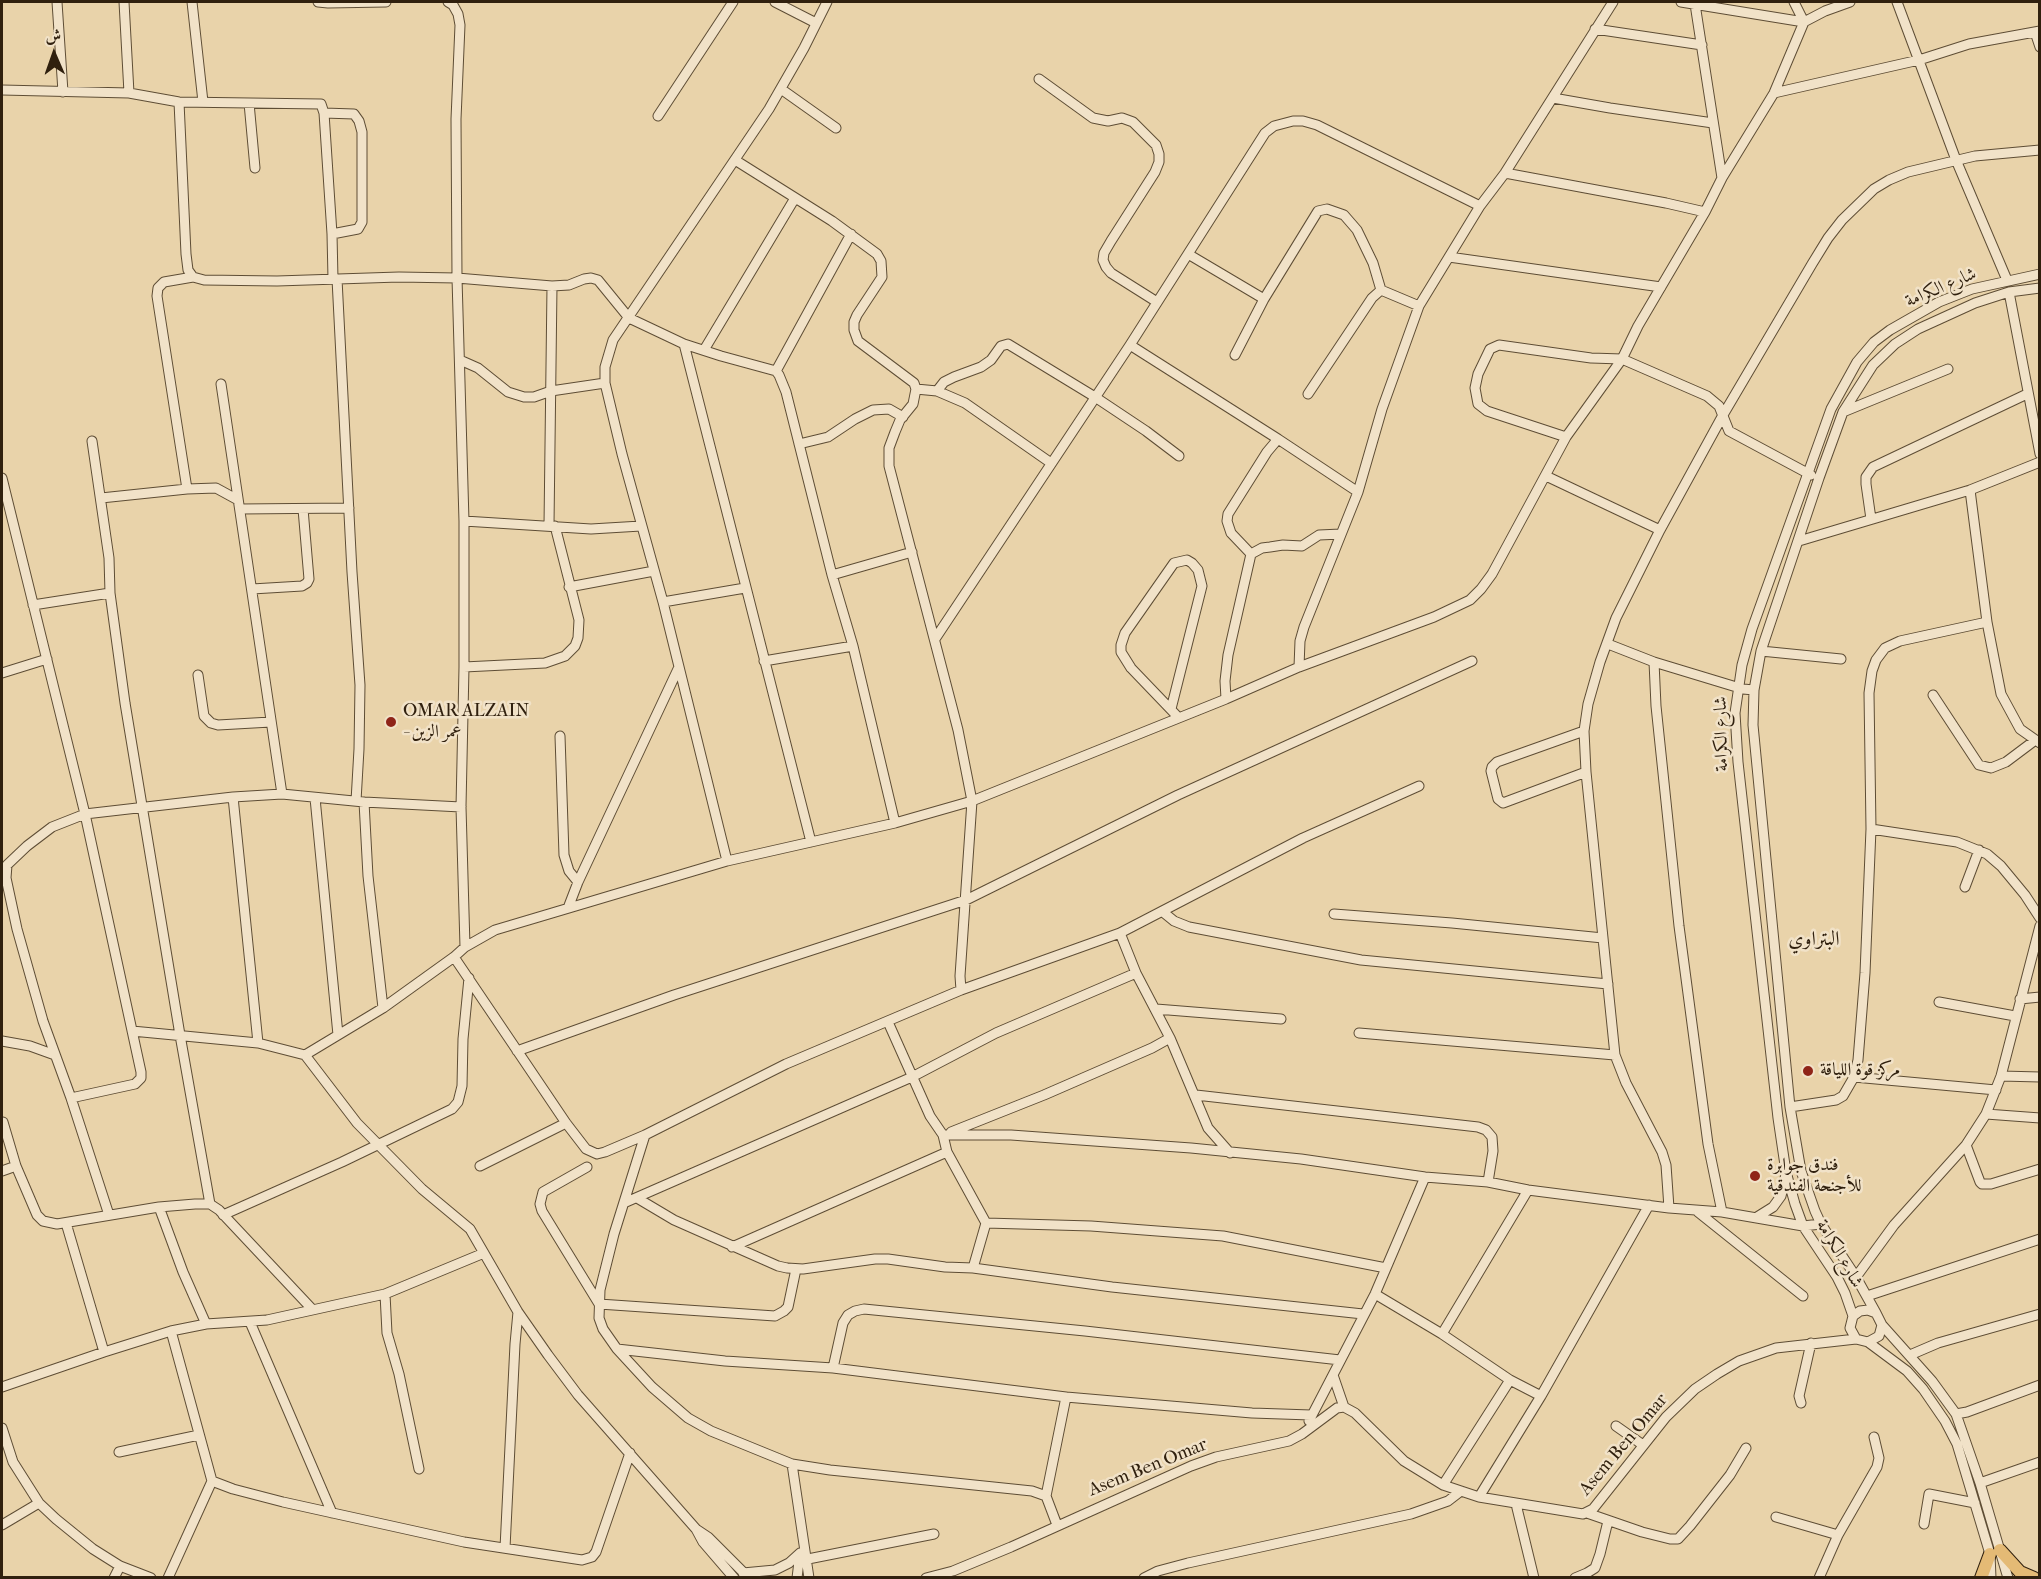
<!DOCTYPE html>
<html>
<head>
<meta charset="utf-8">
<style>
  body { margin:0 }
  #map { position:relative; width:2041px; height:1579px; overflow:hidden; background:#e9d3aa; font-family:"IM FELL French Canon",Amiri,serif }
  canvas { display:block }
  .frame { position:absolute; inset:0; border:3px solid #30200e; pointer-events:none }
  .north { position:absolute; left:24px; top:24px; width:60px; height:60px; -webkit-text-stroke:4px #f1e2c8; paint-order:stroke; rotate:358deg; font-size:16px; font-weight:700; line-height:24px; text-align:center; color:#30200e }
  .north::after { content:''; display:block; margin:auto; width:21px; height:27px; background:#30200e; clip-path:polygon(50% 0,100% 100%,50% 72%,0 100%) }
</style>
</head>
<body>
<div id="map">
<canvas width="2041" height="1579"></canvas>
<div class="frame"></div>
<div class="north">ش</div>
</div>
<script>
const g = document.querySelector('canvas').getContext('2d');
g.lineJoin = 'round';
const poly = rows => new Path2D(rows.map(r => 'M' + r).join(''));
function strokePath(path, color, width, dash) { g.strokeStyle = color; g.lineWidth = width; g.lineCap = dash ? 'butt' : 'round'; g.setLineDash(dash || []); g.stroke(path); }
function drawText(font, color, halo, rows, align = 'center') {
  g.font = font + ' "IM FELL French Canon",Amiri,serif'; g.lineWidth = 5; g.setLineDash([]); g.textBaseline = 'middle'; g.strokeStyle = halo; g.fillStyle = color; for (const [text, x, y, turn = 0] of rows) {
    g.save(); g.translate(x, y); g.rotate((+turn || 0) * Math.PI / 180); g.textAlign = isNaN(turn) ? turn : align; if (halo) g.strokeText(text, 0, 0); g.fillText(text, 0, 0); g.restore();
  }
}
const minor = poly([
  [57,2,63,92],
  [124,2,129,93],
  [192,2,203,102],
  [318,2,328,3,386,2],
  [448,2,453,5,458,14,460,25,456,119,457,278,464,521,464,667,461,807,465,947],
  [775,2,816,23],
  [1681,2,1804,22],
  [1794,2,1804,22],
  [1897,2,1956,160,2007,280],
  [1695,4,1722,178],
  [1595,29,1702,45],
  [2035,32,2040,47],
  [1039,79,1093,118,1108,121,1122,118,1133,122,1156,145,1159,154,1159,162,1155,172,1111,241,1104,253,1103,260,1106,267,1111,273,1157,302],
  [781,89,836,128],
  [2,90,129,93,179,102,321,104,324,113,332,234,333,279],
  [1774,93,1919,60,1969,44,2040,31],
  [1553,98,1610,108,1713,123],
  [179,102,186,254,188,270,193,277,204,280,277,281,399,277,457,278,552,286,569,285,584,279,591,278,598,280,629,318,684,344,721,356,776,371,779,375,786,392,832,575,853,646,895,823],
  [249,103,255,168],
  [324,113,354,114,359,121,362,132,362,222,358,229,332,234],
  [658,116,733,2],
  [1505,173,1666,203,1705,212],
  [1188,254,1264,299],
  [1449,257,1661,287],
  [193,277,164,282,158,288,157,296,187,489,216,488,238,500],
  [337,279,352,572,360,685,359,749,356,801],
  [2009,292,2040,454],
  [684,344,811,842],
  [1130,345,1278,439],
  [704,350,795,198],
  [1235,355,1264,299,1318,211,1327,209,1344,215,1357,230,1373,263,1381,290],
  [460,360,478,368,508,392,524,397,534,397,551,391,605,383],
  [776,371,851,234],
  [221,384,282,794],
  [916,389,937,391,965,403,1051,463],
  [937,391,944,382,954,377,981,367,991,360,1001,346,1008,344,1095,397,1146,431,1179,456],
  [1308,394,1372,298,1381,290,1419,306],
  [1843,412,1948,369],
  [1566,437,1487,411,1478,404,1475,388,1478,374,1490,349,1499,345,1591,358,1622,359,1707,396,1719,406,1729,431,1811,475],
  [799,444,828,437,855,419,873,410,889,409,903,417],
  [1546,476,1660,530],
  [2,478,85,814,141,1072,141,1078,135,1084,71,1098],
  [1970,490,1987,622,2001,694,2020,729,2040,743],
  [101,498,187,489],
  [240,509,349,508],
  [1871,519,1866,484,1866,477,1873,467,2027,394],
  [464,521,591,529,641,526],
  [549,525,552,286],
  [1799,541,1970,490,2040,462],
  [1251,554,1231,533,1227,521,1228,514,1267,452,1278,439,1358,492],
  [832,575,912,552],
  [569,587,654,571],
  [252,589,302,586,307,583,309,579,303,509],
  [110,593,125,703,180,1035,210,1204,219,1210,312,1309],
  [663,602,745,588],
  [33,605,110,593,109,558,92,441],
  [935,639,1130,345,1265,133,1274,126,1293,121,1303,121,1317,125,1480,206],
  [1608,644,1654,662,1743,689,1754,690],
  [1761,651,1841,659],
  [764,661,853,646],
  [1654,662,1656,706,1679,926,1708,1144,1722,1212],
  [464,667,545,663,565,656,575,646,578,638,579,620,555,526],
  [1299,667,1300,641,1304,627,1358,492,1382,409,1419,306,1480,206,1505,173,1613,2],
  [2,673,47,659],
  [198,675,204,716,211,723,218,725,271,722],
  [1933,695,1979,765,1991,768,2006,762,2034,741],
  [1226,699,1225,681,1228,655,1251,554,1262,548,1270,547,1283,545,1302,546,1319,535,1341,534],
  [1171,709,1202,586,1198,570,1192,563,1187,560,1174,563,1125,633,1121,645,1121,652,1131,668,1178,717],
  [1584,731,1497,762,1492,767,1491,771,1498,799,1503,803,1586,772],
  [560,736,564,855,569,871,578,882],
  [233,797,258,1043],
  [315,798,338,1035],
  [364,802,461,807],
  [1871,829,1957,842,1987,854,2001,866,2025,895,2040,918],
  [727,861,663,602,622,454,605,383,605,367,613,340,769,109,804,48,827,2],
  [1965,887,1979,850],
  [568,908,578,882,678,669],
  [1163,912,1174,921,1189,927,1361,960,1608,984],
  [1334,914,1452,923,1603,938],
  [454,957,566,1123,586,1149,597,1154,605,1152,645,1135,786,1064,961,990,960,976,972,801,958,730,889,466,889,448,895,432,900,420,913,404,916,389,914,383,858,341,854,330,854,322,857,315,882,277,881,261,877,254,832,221,735,160],
  [961,990,1120,933],
  [2020,999,2040,997],
  [1939,1002,2015,1016],
  [1156,1009,1281,1019],
  [888,1022,930,1116,943,1135,947,1152,986,1223,973,1268],
  [132,1031,258,1043,305,1055,357,1123,422,1189,470,1229,518,1312,548,1355,578,1395,696,1529,703,1542,734,1578],
  [1359,1033,1615,1055],
  [2,1041,30,1046,55,1055],
  [517,1051,674,995,966,900,1178,795,1472,661],
  [305,1055,383,1008,454,957,465,947,495,930,727,861,895,823,972,801,1226,699,1299,667,1434,617,1470,600,1481,589,1492,574,1566,437,1622,359,1638,326,1705,212,1722,178,1774,93,1804,22,1825,11,1850,2],
  [2001,1076,2040,1077],
  [1854,1077,1996,1090],
  [1196,1095,1478,1127,1486,1130,1492,1137,1493,1151,1488,1182],
  [1790,1107,1836,1100,1843,1096,1854,1077,1858,1060,1865,973,1871,829,1869,693,1872,671,1876,660,1885,648,1900,641,1987,622],
  [1986,1114,2040,1118],
  [3,1122,16,1166,37,1215,43,1221,57,1224,159,1207,183,1272,206,1324],
  [951,1132,1044,1095,1152,1048,1170,1038],
  [645,1135,614,1234,600,1290,599,1318,603,1329,617,1349,652,1387,688,1418,711,1431,792,1464,809,1578],
  [943,1135,1011,1135,1191,1148,1301,1159,1425,1177,1488,1182,1528,1190,1669,1208,1722,1212,1803,1226,1821,1224],
  [1966,1145,1980,1182,1982,1184,1991,1184,2040,1169],
  [1230,1153,1208,1128,1170,1038,1136,973,1120,933,1303,838,1419,786],
  [480,1166,566,1123],
  [587,1167,543,1192,540,1204,542,1211,599,1304,775,1316,784,1311,788,1307,796,1269],
  [2,1171,16,1166],
  [637,1198,674,1220,778,1266,787,1268,803,1269,875,1259,888,1259,945,1267,973,1268,1112,1287,1363,1314],
  [624,1203,912,1077,996,1033,1136,973],
  [159,1207,195,1204,210,1204],
  [1669,1208,1666,1165,1662,1152,1626,1083,1615,1055,1586,772,1584,731,1588,704,1600,662,1616,618,1660,530,1723,415,1812,264,1828,238,1842,220,1874,189,1889,180,1908,172,1975,156,2040,150],
  [1698,1212,1803,1296],
  [109,1215,71,1098,43,1021,17,929,6,878,7,865,27,846,52,827,85,814,233,797,282,794,364,802,368,876,383,1008],
  [223,1215,342,1162,452,1109,458,1102,462,1086,463,1039,469,978],
  [1757,1217,1773,1207,1781,1196,1786,1174],
  [66,1223,104,1352],
  [986,1223,1091,1226,1223,1236,1386,1268],
  [732,1247,947,1152],
  [1856,1277,1894,1225,1966,1145,1986,1114,2001,1076,2040,926],
  [385,1294,387,1333,399,1374,419,1469],
  [1375,1294,1442,1334,1510,1380,1541,1396],
  [1867,1296,2040,1239],
  [1876,1313,1856,1277,1821,1224,1815,1211,1801,1171,1790,1107,1753,725,1754,690,1761,651,1819,478,1843,412,1873,365,1895,344,1918,329,1975,303,2009,292,2040,288],
  [1853,1316,1845,1293,1837,1277,1803,1226,1795,1204,1786,1172,1778,1118,1738,762,1735,713,1742,665,1752,629,1831,409,1857,362,1874,342,1890,330,1939,302,1972,289,2040,274],
  [250,1322,332,1513],
  [1882,1325,1879,1336,1868,1342,1856,1339,1850,1328,1853,1316,1860,1311,1868,1310,1876,1313,1882,1325,1932,1381,1956,1414,1980,1483,2008,1578],
  [1442,1334,1528,1190],
  [1868,1342,1907,1371,1923,1389,1945,1421,1957,1444,1990,1554,1991,1578],
  [617,1349,725,1361,833,1368,1066,1397,1252,1413,1311,1415],
  [1910,1355,1938,1343,2040,1314],
  [833,1368,843,1323,848,1315,855,1311,864,1309,1085,1331,1340,1360],
  [1333,1375,1344,1407],
  [2,1387,104,1352,171,1331,206,1324,267,1320,385,1294,484,1253],
  [1801,1403,1799,1396,1811,1343],
  [1956,1414,1967,1412,2040,1385],
  [1309,1421,1375,1294,1425,1177],
  [1616,1426,1643,1445],
  [2,1428,13,1462,39,1503,56,1519,93,1549,120,1566,151,1578],
  [119,1452,199,1435],
  [792,1464,830,1470,1032,1491,1046,1496,1057,1525],
  [212,1481,233,1489,283,1502,464,1542,582,1560,592,1557,596,1552,630,1453],
  [1980,1483,2040,1462],
  [1443,1485,1510,1380],
  [1046,1496,1066,1397],
  [1479,1497,1541,1396,1649,1205],
  [1516,1504,1534,1578],
  [1587,1513,1642,1532,1670,1539,1678,1539,1690,1526,1730,1475,1746,1448],
  [1776,1517,1838,1535],
  [1924,1524,1929,1494,1975,1503],
  [2,1525,39,1503],
  [696,1529,708,1537,749,1578],
  [505,1548,515,1344,518,1312],
  [808,1559,934,1534],
  [743,1573,775,1570,789,1563,800,1553],
  [114,1578,120,1566],
  [168,1578,212,1481,171,1331],
  [797,1578,800,1553],
  [926,1578,953,1571,1011,1547,1191,1466,1216,1457,1289,1441,1302,1434,1337,1408,1344,1407,1355,1413,1404,1461,1443,1485,1479,1497,1583,1514,1593,1509,1666,1417,1695,1389,1717,1374,1739,1361,1776,1348,1856,1339],
  [1144,1578,1158,1571,1188,1563,1411,1514,1448,1501,1461,1491],
  [1575,1578,1587,1573,1595,1568,1600,1554,1608,1521],
  [1819,1578,1838,1535,1877,1467,1879,1458,1874,1437]
]);
const major = poly([
  [2000,1550,2020,1572,2034,1578],
  [1981,1578,1990,1554]
]);
strokePath(minor, '#5e4d35', 11);
strokePath(major, '#30200e', 14);
strokePath(minor, '#f1e2c8', 9);
strokePath(major, '#e4ba75', 12);
for (const [x, y, r, color] of [
  [391,722,6,"#8f2418"],
  [1808,1071,6,"#8f2418"],
  [1755,1176,6,"#8f2418"]
]) { const dot = new Path2D(); dot.arc(x, y, r, 0, 2 * Math.PI); g.fillStyle = color; g.fill(dot); strokePath(dot, '#f1e2c8', 2); }
drawText('18px', '#30200e', '#f1e2c8', [
  ["شارع الكرامة",1941,288,-23],
  ["شارع الكرامة",1722,734,-91],
  ["شارع الكرامة",1839,1254,60],
  ["Asem Ben Omar",1624,1445,-50],
  ["Asem Ben Omar",1148,1468,-22]
]);
drawText('18px', '#30200e', '#f1e2c8', [
  ["OMAR ALZAIN",403,712],
  ["- عمر الزين",403,733],
  ["مركز قوة اللياقة",1820,1071],
  ["فندق جوابرة",1767,1166],
  ["للأجنحة الفندقية",1767,1187]
], 'left');
drawText('20px', '#30200e', '#f1e2c8', [
  ["البتراوي",1814,940]
]);
</script>
</body>
</html>
